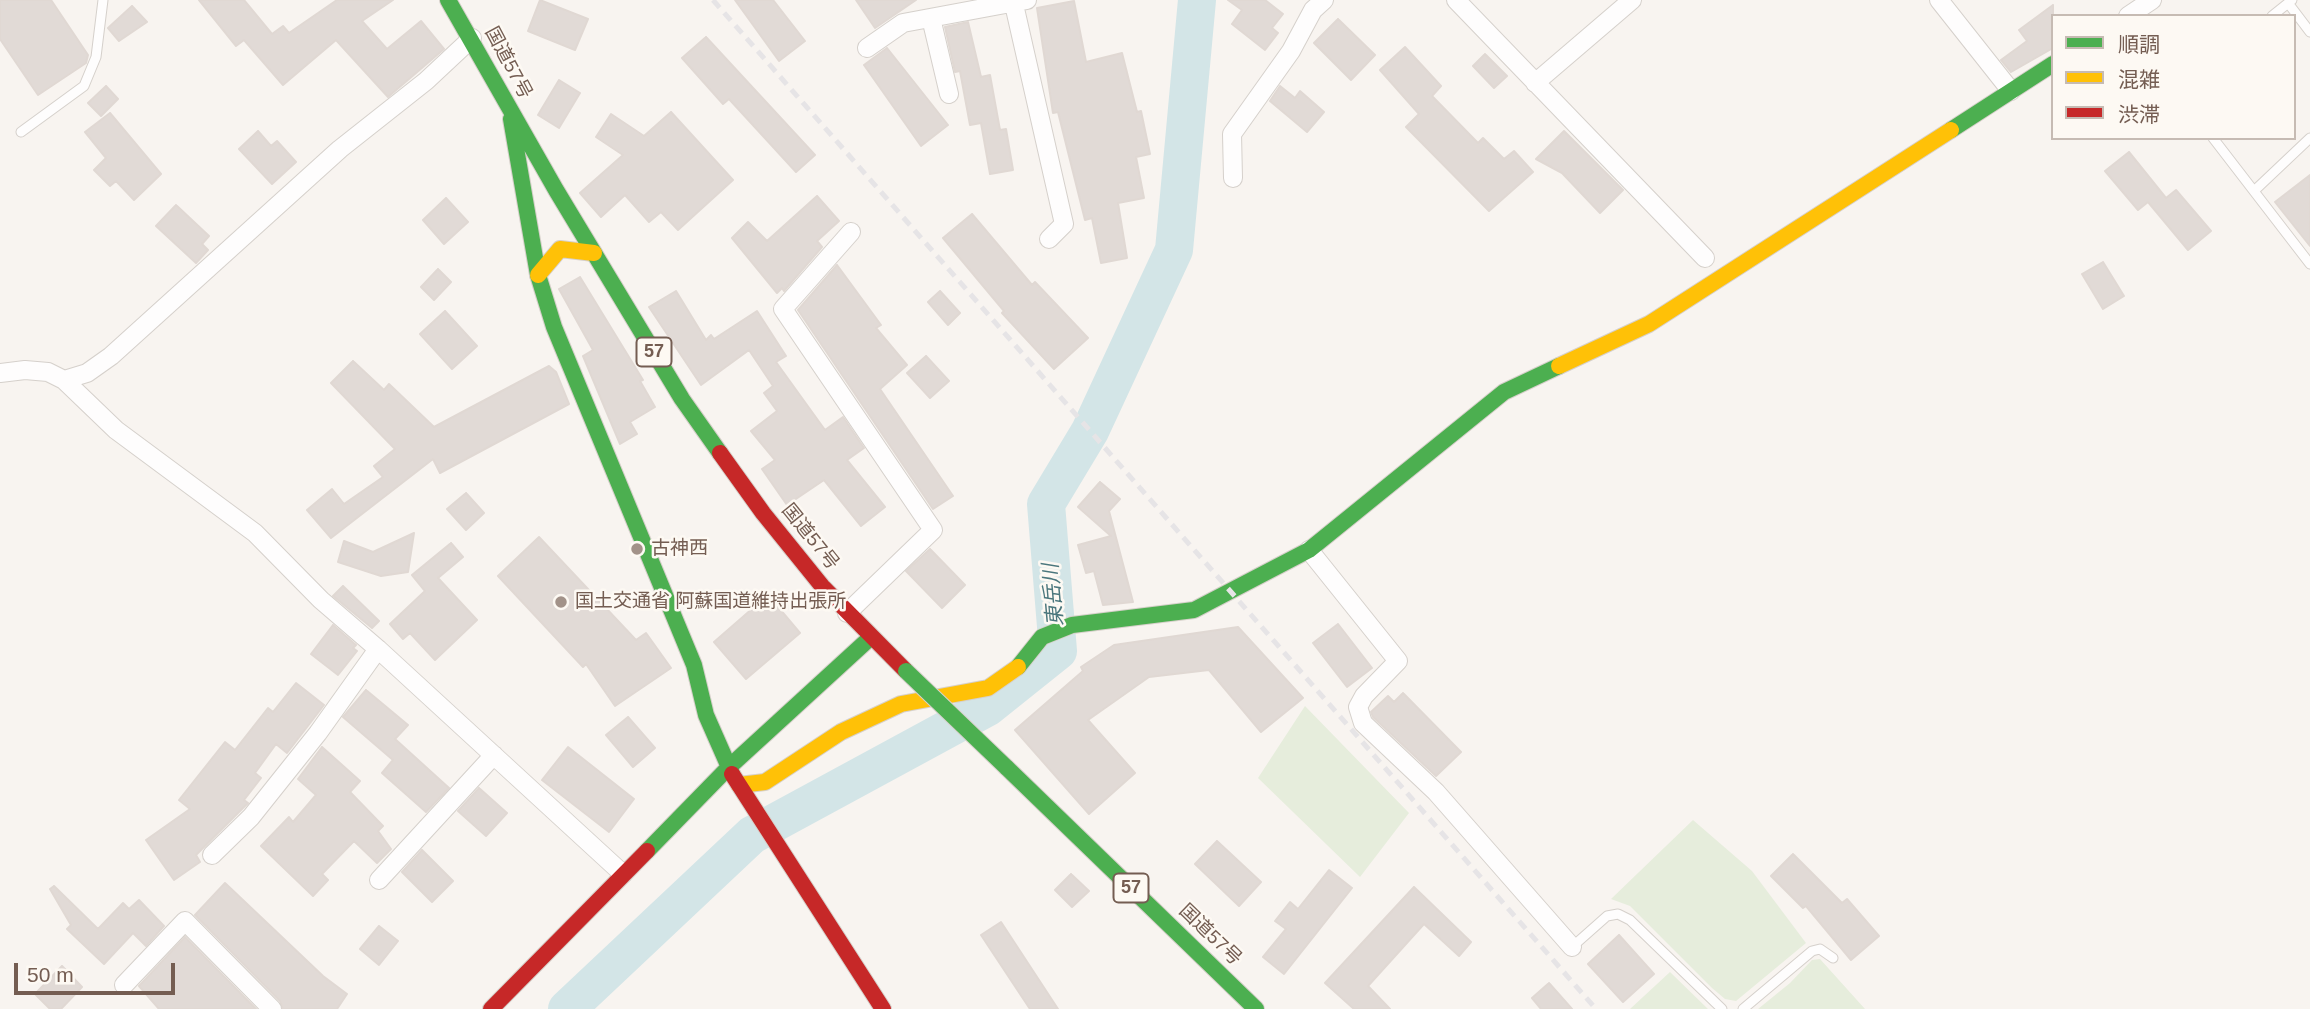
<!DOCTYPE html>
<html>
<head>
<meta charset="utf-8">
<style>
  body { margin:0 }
  #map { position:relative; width:2310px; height:1009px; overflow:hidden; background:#f8f4f0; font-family:Helvetica,"Noto Sans JP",sans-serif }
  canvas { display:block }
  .legend { position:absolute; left:2051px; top:14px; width:245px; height:126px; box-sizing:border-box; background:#fdf9f3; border:2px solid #c6bbb3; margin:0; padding:9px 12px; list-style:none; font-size:21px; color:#745d52 }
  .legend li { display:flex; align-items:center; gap:14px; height:35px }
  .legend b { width:35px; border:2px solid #c6bbb3 }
  .scale { position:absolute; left:14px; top:963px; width:161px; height:32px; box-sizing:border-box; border:4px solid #745d52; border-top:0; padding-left:9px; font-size:21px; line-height:24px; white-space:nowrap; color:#745d52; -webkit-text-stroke:5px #fdf9f3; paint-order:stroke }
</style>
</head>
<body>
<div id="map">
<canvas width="2310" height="1009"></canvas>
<ul class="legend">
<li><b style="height:9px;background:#4caf50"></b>順調</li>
<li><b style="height:9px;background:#ffc107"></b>混雑</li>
<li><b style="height:9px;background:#c62828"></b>渋滞</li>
</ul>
<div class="scale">50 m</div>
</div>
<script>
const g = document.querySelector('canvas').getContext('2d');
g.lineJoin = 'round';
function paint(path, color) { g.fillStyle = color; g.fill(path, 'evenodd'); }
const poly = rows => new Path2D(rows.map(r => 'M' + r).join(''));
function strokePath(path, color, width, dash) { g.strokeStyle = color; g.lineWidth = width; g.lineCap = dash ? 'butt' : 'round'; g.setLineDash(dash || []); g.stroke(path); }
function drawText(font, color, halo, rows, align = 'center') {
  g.font = font + ' Helvetica,"Noto Sans JP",sans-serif'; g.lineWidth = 5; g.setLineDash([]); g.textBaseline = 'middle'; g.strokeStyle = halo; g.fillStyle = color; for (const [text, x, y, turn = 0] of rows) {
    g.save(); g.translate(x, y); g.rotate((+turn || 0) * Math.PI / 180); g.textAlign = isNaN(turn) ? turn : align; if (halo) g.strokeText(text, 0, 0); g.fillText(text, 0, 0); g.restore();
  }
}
paint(poly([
  [1305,706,1409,813,1360,877,1258,778],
  [1693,820,1752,871,1806,943,1736,1001,1725,999,1712,988,1630,906,1611,899],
  [1820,959,1865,1009,1758,1009,1790,983,1812,960],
  [1670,972,1708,1009,1630,1009]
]), '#e6eddc');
strokePath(poly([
  [567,1009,752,835,988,707,1058,651,1046,504,1090,431,1174,250,1197,0]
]), '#d3e5e7', 38);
const building = poly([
  [0,0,51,0,88,55,86,63,38,95,0,39,0,0],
  [199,0,244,0,272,34,283,26,289,33,337,0,393,0,362,21,387,49,421,21,444,49,388,97,336,40,283,85,244,40,236,46,199,0],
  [540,0,588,19,575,50,528,31,540,0],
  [735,0,773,0,805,41,779,61,735,0],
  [856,0,916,0,875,28,856,0],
  [1228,0,1265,0,1283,14,1272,28,1278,33,1265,50,1232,24,1242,10,1228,0],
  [1074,1,1086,62,1122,53,1137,112,1141,111,1150,154,1136,157,1144,198,1118,203,1127,258,1101,263,1092,218,1085,220,1058,112,1053,113,1037,8,1074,1],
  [2053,5,2053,48,2011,72,2001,60,2027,41,2019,30,2053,5],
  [132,6,147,22,119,41,108,28,132,6],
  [1338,19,1375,55,1351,80,1314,43,1338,19],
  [968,22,981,77,990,75,1000,130,1006,129,1013,170,990,174,981,123,970,125,960,71,955,72,945,27,968,22],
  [706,37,815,155,796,172,729,99,723,104,682,58,706,37],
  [1405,47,1441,86,1432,96,1478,143,1483,138,1504,159,1514,151,1533,172,1489,211,1406,127,1419,114,1380,70,1405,47],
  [887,48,948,125,921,146,864,65,887,48],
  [1485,54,1507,76,1494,88,1473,66,1485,54],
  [559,80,580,93,559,128,538,115,559,80],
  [106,86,118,99,101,116,88,103,106,86],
  [1280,86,1295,98,1300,91,1324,112,1307,132,1270,101,1280,86],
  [671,112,733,180,678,230,661,212,649,222,625,195,601,217,580,193,623,155,596,137,611,114,644,136,671,112],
  [110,113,161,174,134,200,116,181,110,186,94,170,106,158,85,132,110,113],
  [258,131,271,146,277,141,296,162,272,184,239,149,258,131],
  [1564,131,1623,190,1600,213,1562,173,1536,159,1564,131],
  [2129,152,2166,198,2176,190,2211,231,2188,250,2148,202,2138,210,2105,171,2129,152],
  [2310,175,2310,246,2275,202,2310,175],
  [817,196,839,221,817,241,822,247,784,291,782,288,777,293,732,238,748,222,767,241,817,196],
  [446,198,468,222,444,244,423,220,446,198],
  [176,205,209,236,202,244,208,250,196,263,156,226,176,205],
  [972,214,1032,285,1035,282,1088,338,1054,369,1002,313,1004,311,943,238,972,214],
  [2103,262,2124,296,2103,309,2082,274,2103,262],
  [837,265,881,325,876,328,907,365,880,389,953,496,933,509,798,310,837,265],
  [438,269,451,282,434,300,421,287,438,269],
  [580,277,643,380,640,381,655,407,630,422,637,434,620,444,583,356,593,350,559,289,580,277],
  [676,291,706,340,711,335,714,339,757,311,786,356,776,362,825,430,843,417,864,448,847,460,885,507,861,526,824,480,787,505,762,469,775,460,751,431,777,411,764,393,773,386,749,350,701,385,649,307,676,291],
  [940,291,960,313,948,325,928,302,940,291],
  [445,311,477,346,452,369,420,334,445,311],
  [926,356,949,381,930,398,907,373,926,356],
  [353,361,384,390,389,384,434,427,549,366,556,372,569,404,440,473,433,459,331,538,307,510,332,489,344,504,383,477,374,466,395,449,331,383,353,361],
  [1100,482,1120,499,1109,511,1133,602,1103,605,1094,571,1086,573,1078,545,1111,536,1078,507,1100,482],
  [466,493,484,513,466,530,447,509,466,493],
  [414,533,408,572,381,576,338,562,344,541,373,552,414,533],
  [539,537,636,640,646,633,671,668,615,706,586,664,583,667,498,576,539,537],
  [451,543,463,557,438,578,477,620,435,660,410,633,403,639,390,624,425,591,412,575,451,543],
  [930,549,965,585,942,608,906,571,930,549],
  [343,586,379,621,372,628,333,596,343,586],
  [768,595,800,633,746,679,714,642,768,595],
  [1338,624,1372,668,1347,687,1313,643,1338,624],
  [333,625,356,645,353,648,357,651,338,675,311,654,333,625],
  [1238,627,1303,698,1261,732,1209,670,1149,677,1088,720,1135,773,1089,814,1015,730,1083,671,1081,667,1114,645,1238,627],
  [296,683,324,705,287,753,276,744,255,773,261,778,244,800,248,803,196,855,200,862,174,880,146,840,190,809,179,800,225,742,235,750,268,708,273,712,296,683],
  [366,690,408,725,395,739,449,788,426,812,382,773,393,760,343,717,366,690],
  [1403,693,1461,752,1436,776,1373,717,1371,712,1388,696,1394,702,1403,693],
  [628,717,655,748,633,767,606,735,628,717],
  [322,747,360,781,350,792,383,826,378,831,391,849,377,863,354,841,322,874,328,880,313,896,261,846,289,817,293,822,316,795,298,779,322,747],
  [568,747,634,799,609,832,542,780,568,747],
  [479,788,507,813,486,836,458,811,479,788],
  [1217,841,1261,882,1239,906,1195,864,1217,841],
  [422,850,453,881,432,902,402,872,422,850],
  [1793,854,1842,903,1847,899,1879,936,1851,960,1806,906,1803,908,1771,876,1793,854],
  [1329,870,1352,888,1284,974,1263,957,1286,929,1275,921,1290,902,1298,909,1329,870],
  [1071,874,1089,891,1072,907,1055,890,1071,874],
  [225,883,323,976,347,994,337,1009,283,1009,280,1001,195,915,225,883],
  [54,886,98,929,123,903,129,909,139,900,164,926,146,946,133,933,104,964,67,929,71,925,50,889,54,886],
  [1414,887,1471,942,1459,956,1424,924,1368,986,1390,1009,1354,1009,1325,983,1414,887],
  [1001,922,1058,1009,1030,1009,981,935,1001,922],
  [379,926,398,941,379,965,360,949,379,926],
  [1619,935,1654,974,1623,1002,1588,964,1619,935],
  [185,937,256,1009,159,1009,139,986,185,937],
  [62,966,82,987,61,1009,50,1009,35,994,62,966],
  [1549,983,1572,1009,1541,1009,1532,998,1549,983]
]);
paint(building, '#e1dad6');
strokePath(building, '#e0d8d3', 2);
const lane = poly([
  [2288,3,2310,32],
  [2272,16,2292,0],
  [21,132,84,86,96,57,103,0],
  [2213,138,2310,264],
  [2254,191,2310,138],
  [1572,947,1607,916,1618,914,1630,920,1722,1009],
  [1743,1009,1812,951,1820,949,1833,958]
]);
const street = poly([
  [1013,0,1064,224,1049,239],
  [1456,0,1705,258],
  [1939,0,2011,91],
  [2128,16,2152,0],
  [931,18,949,94],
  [867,48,903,23,1027,0],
  [1535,83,1632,0],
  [1233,178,1232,134,1291,51,1313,10,1324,0],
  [0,373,25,370,48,372,64,380,87,373,111,356,340,149,426,81,472,38],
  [64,380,116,430,255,533,321,600,378,649],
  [1309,550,1398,661,1364,696,1358,707,1363,723,1436,792,1572,947],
  [847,613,933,530,783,309,851,232],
  [212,855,251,817,318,733,378,649,623,874],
  [379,880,494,755],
  [124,985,185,921,272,1009]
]);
const fast = poly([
  [448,0,556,190,682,399,720,453],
  [511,119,538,275,554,327,694,665,706,715,732,774],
  [1951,130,2053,64],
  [1018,667,1042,637,1072,625,1194,610,1309,550,1504,392,1559,366],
  [1006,767,1256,1009],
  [647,851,728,768,870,638]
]);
const slow = poly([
  [538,275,560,249,594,253],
  [1559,366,1649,324,1951,130],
  [739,785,765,782,841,732,901,704,988,688,1018,667]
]);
const jam = poly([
  [720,453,763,513,822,586,906,671],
  [732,774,883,1009],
  [491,1009,647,851]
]);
strokePath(lane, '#d5d0cb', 11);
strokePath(street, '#d5d0cb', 20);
strokePath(fast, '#d6d0ca', 18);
strokePath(slow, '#d6d0ca', 18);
strokePath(jam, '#d6d0ca', 18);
strokePath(lane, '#fefdfd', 9);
strokePath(street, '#fefdfd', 18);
strokePath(fast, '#4caf50', 16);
strokePath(slow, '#ffc107', 16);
strokePath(jam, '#c62828', 16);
strokePath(poly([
  [713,0,1596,1009]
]), '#e6e4e6', 5, [10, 7]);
const fastBridge = poly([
  [906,671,1006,767]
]);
strokePath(fastBridge, '#d9d1cd', 18, []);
strokePath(fastBridge, '#4caf50', 16);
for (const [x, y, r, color] of [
  [637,549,7,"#a29289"],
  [561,602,7,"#a29289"]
]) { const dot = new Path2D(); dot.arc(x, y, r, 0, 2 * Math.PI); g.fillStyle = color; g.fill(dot); strokePath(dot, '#fdf9f3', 2.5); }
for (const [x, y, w] of [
  [654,352,35],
  [1131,888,35]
]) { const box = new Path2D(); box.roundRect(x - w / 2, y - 14.5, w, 29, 5); g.fillStyle = '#fdf9f3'; g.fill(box); strokePath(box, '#745d52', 2); }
drawText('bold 18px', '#745d52', null, [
  ["57",654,352],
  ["57",1131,888]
]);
drawText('19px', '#745d52', '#fdf9f3', [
  ["国道57号",508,63,62],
  ["国道57号",810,537,51],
  ["国道57号",1210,935,44]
]);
drawText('19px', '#745d52', '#fdf9f3', [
  ["古神西",651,549],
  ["国土交通省 阿蘇国道維持出張所",575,602]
], 'left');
drawText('italic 21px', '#4b777d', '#fdf9f3', [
  ["東岳川",1054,595,-95]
]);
</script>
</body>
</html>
